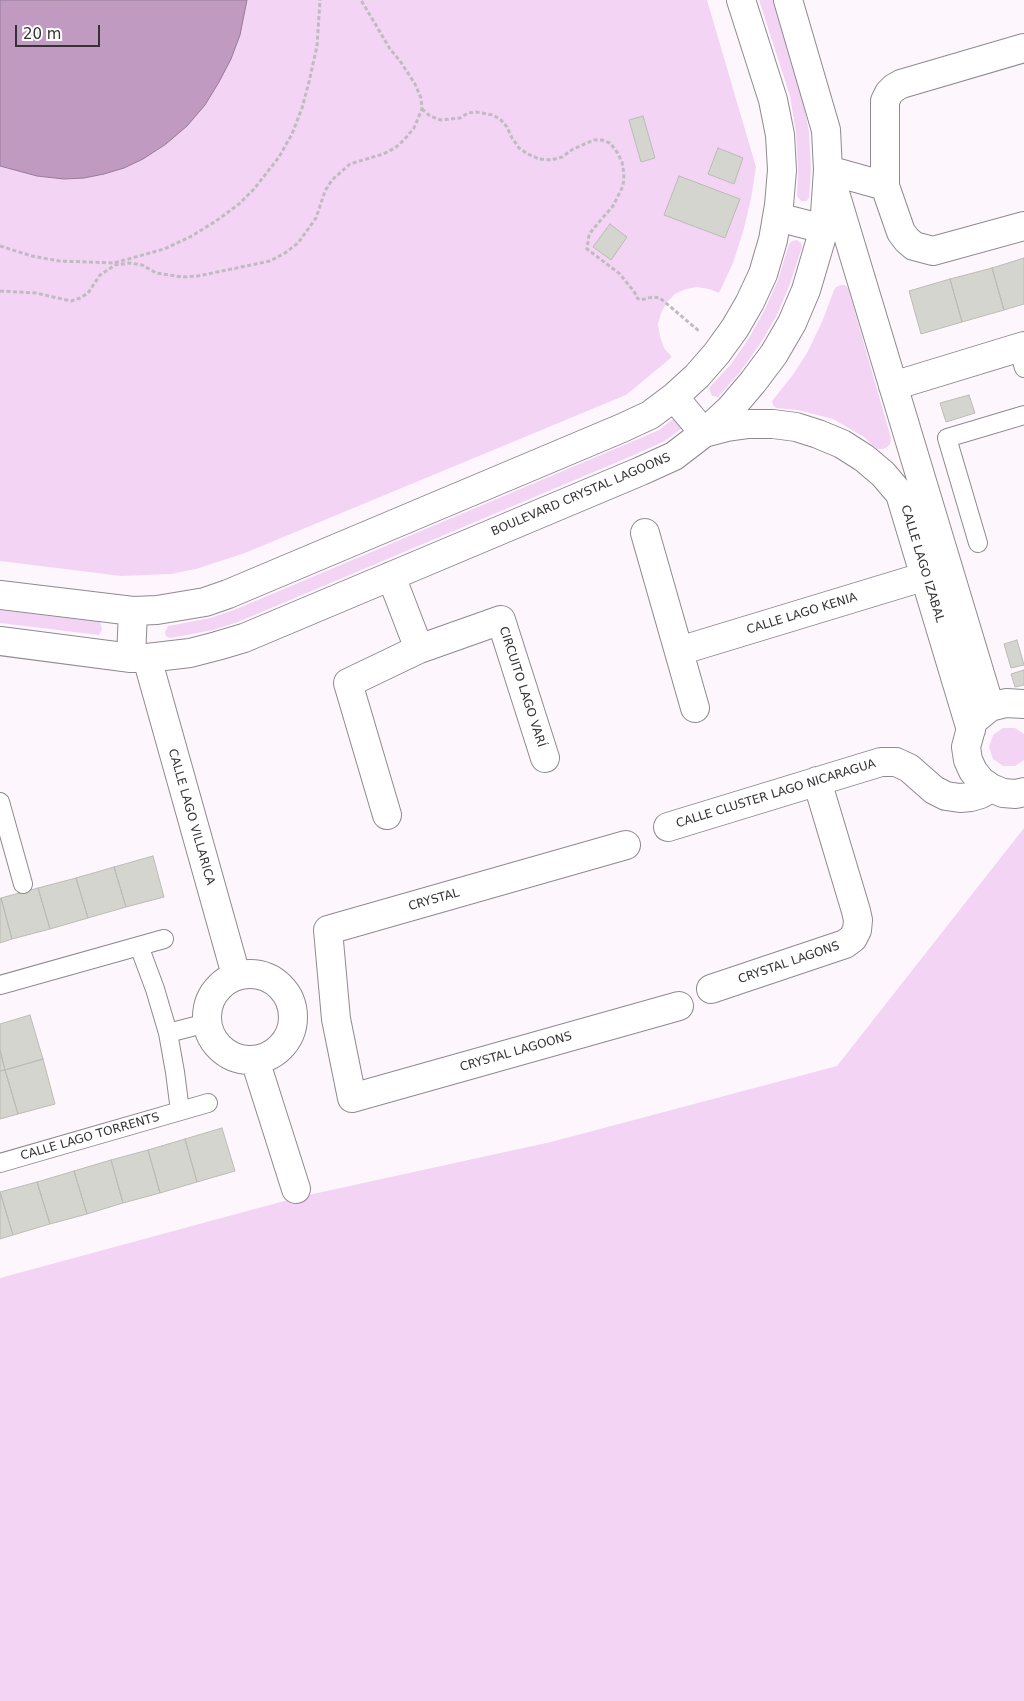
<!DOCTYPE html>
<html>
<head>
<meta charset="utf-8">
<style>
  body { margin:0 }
  #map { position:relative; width:1024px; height:1701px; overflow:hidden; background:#fdf7fd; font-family:"DejaVu Sans",sans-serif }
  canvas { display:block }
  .scale { position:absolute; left:15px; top:25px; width:85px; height:22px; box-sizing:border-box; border:2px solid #343235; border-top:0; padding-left:6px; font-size:15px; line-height:18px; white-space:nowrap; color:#343235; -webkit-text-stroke:4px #fff; paint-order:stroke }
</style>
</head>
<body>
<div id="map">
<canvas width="1024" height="1701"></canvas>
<div class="scale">20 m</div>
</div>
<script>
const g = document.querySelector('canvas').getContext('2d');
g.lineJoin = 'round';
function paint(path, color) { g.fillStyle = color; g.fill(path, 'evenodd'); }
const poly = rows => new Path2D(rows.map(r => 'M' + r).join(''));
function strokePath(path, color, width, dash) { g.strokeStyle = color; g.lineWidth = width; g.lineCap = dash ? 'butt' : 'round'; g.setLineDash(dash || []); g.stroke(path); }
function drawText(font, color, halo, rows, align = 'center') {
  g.font = font + ' "DejaVu Sans",sans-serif'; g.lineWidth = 4; g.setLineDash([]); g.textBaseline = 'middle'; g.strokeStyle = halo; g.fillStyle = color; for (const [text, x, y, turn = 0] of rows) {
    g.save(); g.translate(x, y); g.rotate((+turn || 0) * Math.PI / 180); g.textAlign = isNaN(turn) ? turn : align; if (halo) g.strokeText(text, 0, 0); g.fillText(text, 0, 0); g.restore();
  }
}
paint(poly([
  [0,0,707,0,756,167,751,199,743,232,733,263,719,293,709,289,697,287,686,289,675,294,667,302,661,313,658,324,660,336,664,348,672,357,626,395,245,553,196,569,171,574,121,576,0,561],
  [759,0,773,0,802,93,809,132,811,170,809,198,806,201,801,201,797,196,798,170,796,133,790,96],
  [797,240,801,243,802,247,790,284,777,315,760,344,740,372,718,397,712,396,709,388,731,364,749,338,765,309,778,280,789,244,792,241],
  [841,285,845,285,848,288,891,438,890,444,886,448,882,449,877,449,864,437,833,419,798,410,776,408,773,405,772,401,792,376,807,353,822,322,834,290,836,287],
  [673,419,677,419,682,425,681,429,665,441,634,455,238,622,213,630,170,638,166,636,165,632,168,626,210,618,234,610,629,443,659,430],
  [0,610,100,622,102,629,99,635,0,623],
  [1003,728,1015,728,1024,734,1024,760,1015,766,1003,766,993,759,989,747,993,735],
  [1024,828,1024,1701,0,1701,0,1278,299,1197,551,1142,837,1066]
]), '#f4d4f5');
const water = poly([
  [0,0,247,0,240,35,231,59,219,82,205,105,187,126,166,144,143,159,124,168,104,174,84,178,64,179,37,176,0,166,0,0]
]);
paint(water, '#c09ac1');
strokePath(water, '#967b97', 1);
const building = poly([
  [643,116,655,158,641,162,629,120,643,116],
  [718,148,743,158,734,184,708,174,718,148],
  [679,176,740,199,725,238,664,215,679,176],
  [610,224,627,237,611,260,593,247,610,224],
  [1024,258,1024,304,1004,310,992,268,1024,258],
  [992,268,1004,310,962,322,950,279,992,268],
  [950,279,962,322,921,334,909,291,950,279],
  [969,395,975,413,946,422,940,403,969,395],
  [1017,640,1024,665,1011,668,1004,644,1017,640],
  [1024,670,1024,685,1015,687,1011,674,1024,670],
  [153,856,164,897,126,907,114,867,153,856],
  [114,867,126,907,88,918,76,878,114,867],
  [76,878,88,918,50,929,38,888,76,878],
  [38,888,50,929,12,939,1,898,38,888],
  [1,898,12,939,0,943,0,899,1,898],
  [30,1015,43,1059,5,1070,0,1050,0,1024,30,1015],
  [0,1050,5,1070,0,1071,0,1050],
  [43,1059,55,1104,18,1114,5,1070,43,1059],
  [5,1070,18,1114,0,1119,0,1071,5,1070],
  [222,1128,235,1171,197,1182,185,1139,222,1128],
  [185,1139,197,1182,160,1193,148,1150,185,1139],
  [148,1150,160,1193,123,1203,111,1160,148,1150],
  [111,1160,123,1203,87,1214,74,1171,111,1160],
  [74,1171,87,1214,50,1224,37,1182,74,1171],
  [37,1182,50,1224,13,1235,0,1192,37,1182],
  [0,1192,13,1235,0,1239,0,1192]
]);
paint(building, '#d4d5cf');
strokePath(building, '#babcb5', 1);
const service = poly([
  [1018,348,1024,368],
  [978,543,947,438,1024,415],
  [0,802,23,884],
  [139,946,155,989,168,1033,175,1072,180,1111],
  [0,985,164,939],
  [168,1033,207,1023],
  [0,1163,208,1103]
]);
const minor = poly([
  [1024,48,901,84,894,88,889,93,885,101,885,186,901,232,907,240,914,246,933,251,1024,226],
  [828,170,885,186],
  [833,186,990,707],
  [777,217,824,229],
  [893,386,1024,346],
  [674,397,704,433,727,427,749,424,773,424,796,427,818,434,842,444,864,458,883,474,900,494,971,730],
  [645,533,695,708],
  [391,576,419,649],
  [0,595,133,611,157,610,205,602,228,594,622,428,650,415,674,397,697,376,717,353,735,328,750,302,763,274,773,240,779,205,782,170,780,135,773,100,741,0],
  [0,641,131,658,147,658,190,653,217,646,244,638,641,471,674,456,704,433,730,409,753,382,774,354,792,323,806,290,824,229,828,170,826,130,788,0],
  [679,651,926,576],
  [131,658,133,611],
  [147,658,236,975],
  [1024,704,1006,703,990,707,973,721,966,747,968,760,973,771,981,781,991,788,1003,793,1016,794,1024,792],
  [387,815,348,683,419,649,501,620,545,758],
  [668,827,881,762,896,762,909,768,934,790,946,796,960,798,971,797,981,794,991,788],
  [626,845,328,930,336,1019,352,1098,679,1006],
  '207 1017a43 43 0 1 1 86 0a43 43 0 1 1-86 0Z',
  [711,989,845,944,853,938,857,930,858,920,856,911,817,781],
  [255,1060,296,1189]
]);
strokePath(service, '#8e8a8f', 20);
strokePath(minor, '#8e8a8f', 30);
strokePath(poly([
  [422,109,430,116,441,120,460,118,468,113,476,112,493,115,501,120,507,127,512,138,519,148,528,154,539,159,551,160,562,157,573,149,594,140,602,140,610,143,617,152,622,162,624,174,623,186,613,206,593,229,589,235,587,249,620,274,635,293,636,297,640,300,653,297,660,298,699,331],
  [0,246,32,256,59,261,114,263,164,249,190,237,216,221,239,204,254,189,279,157,292,134,302,108,309,82,317,46,320,0],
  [0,291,36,293,71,301,80,298,88,293,100,275,115,265,130,263,142,265,156,273,182,277,198,276,270,261,285,253,298,243,316,218,325,191,332,180,350,164,383,154,395,148,404,140,414,128,422,109,421,98,415,84,400,61,390,49,361,0]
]), '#c0bbc0', 3, [4, 2.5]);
strokePath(service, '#fff', 18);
strokePath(minor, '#fff', 28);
drawText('12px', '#343235', '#fff', [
  ["BOULEVARD CRYSTAL LAGOONS",581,495,-23],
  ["CALLE LAGO IZABAL",922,564,73],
  ["CALLE LAGO KENIA",802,614,-17],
  ["CIRCUITO LAGO VARÍ",522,687,72],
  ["CALLE CLUSTER LAGO NICARAGUA",776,794,-17],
  ["CALLE LAGO VILLARICA",191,817,74],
  ["CRYSTAL",434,900,-16],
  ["CRYSTAL LAGONS",789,963,-19],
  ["CRYSTAL LAGOONS",516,1052,-16],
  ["CALLE LAGO TORRENTS",90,1137,-16]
]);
</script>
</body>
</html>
